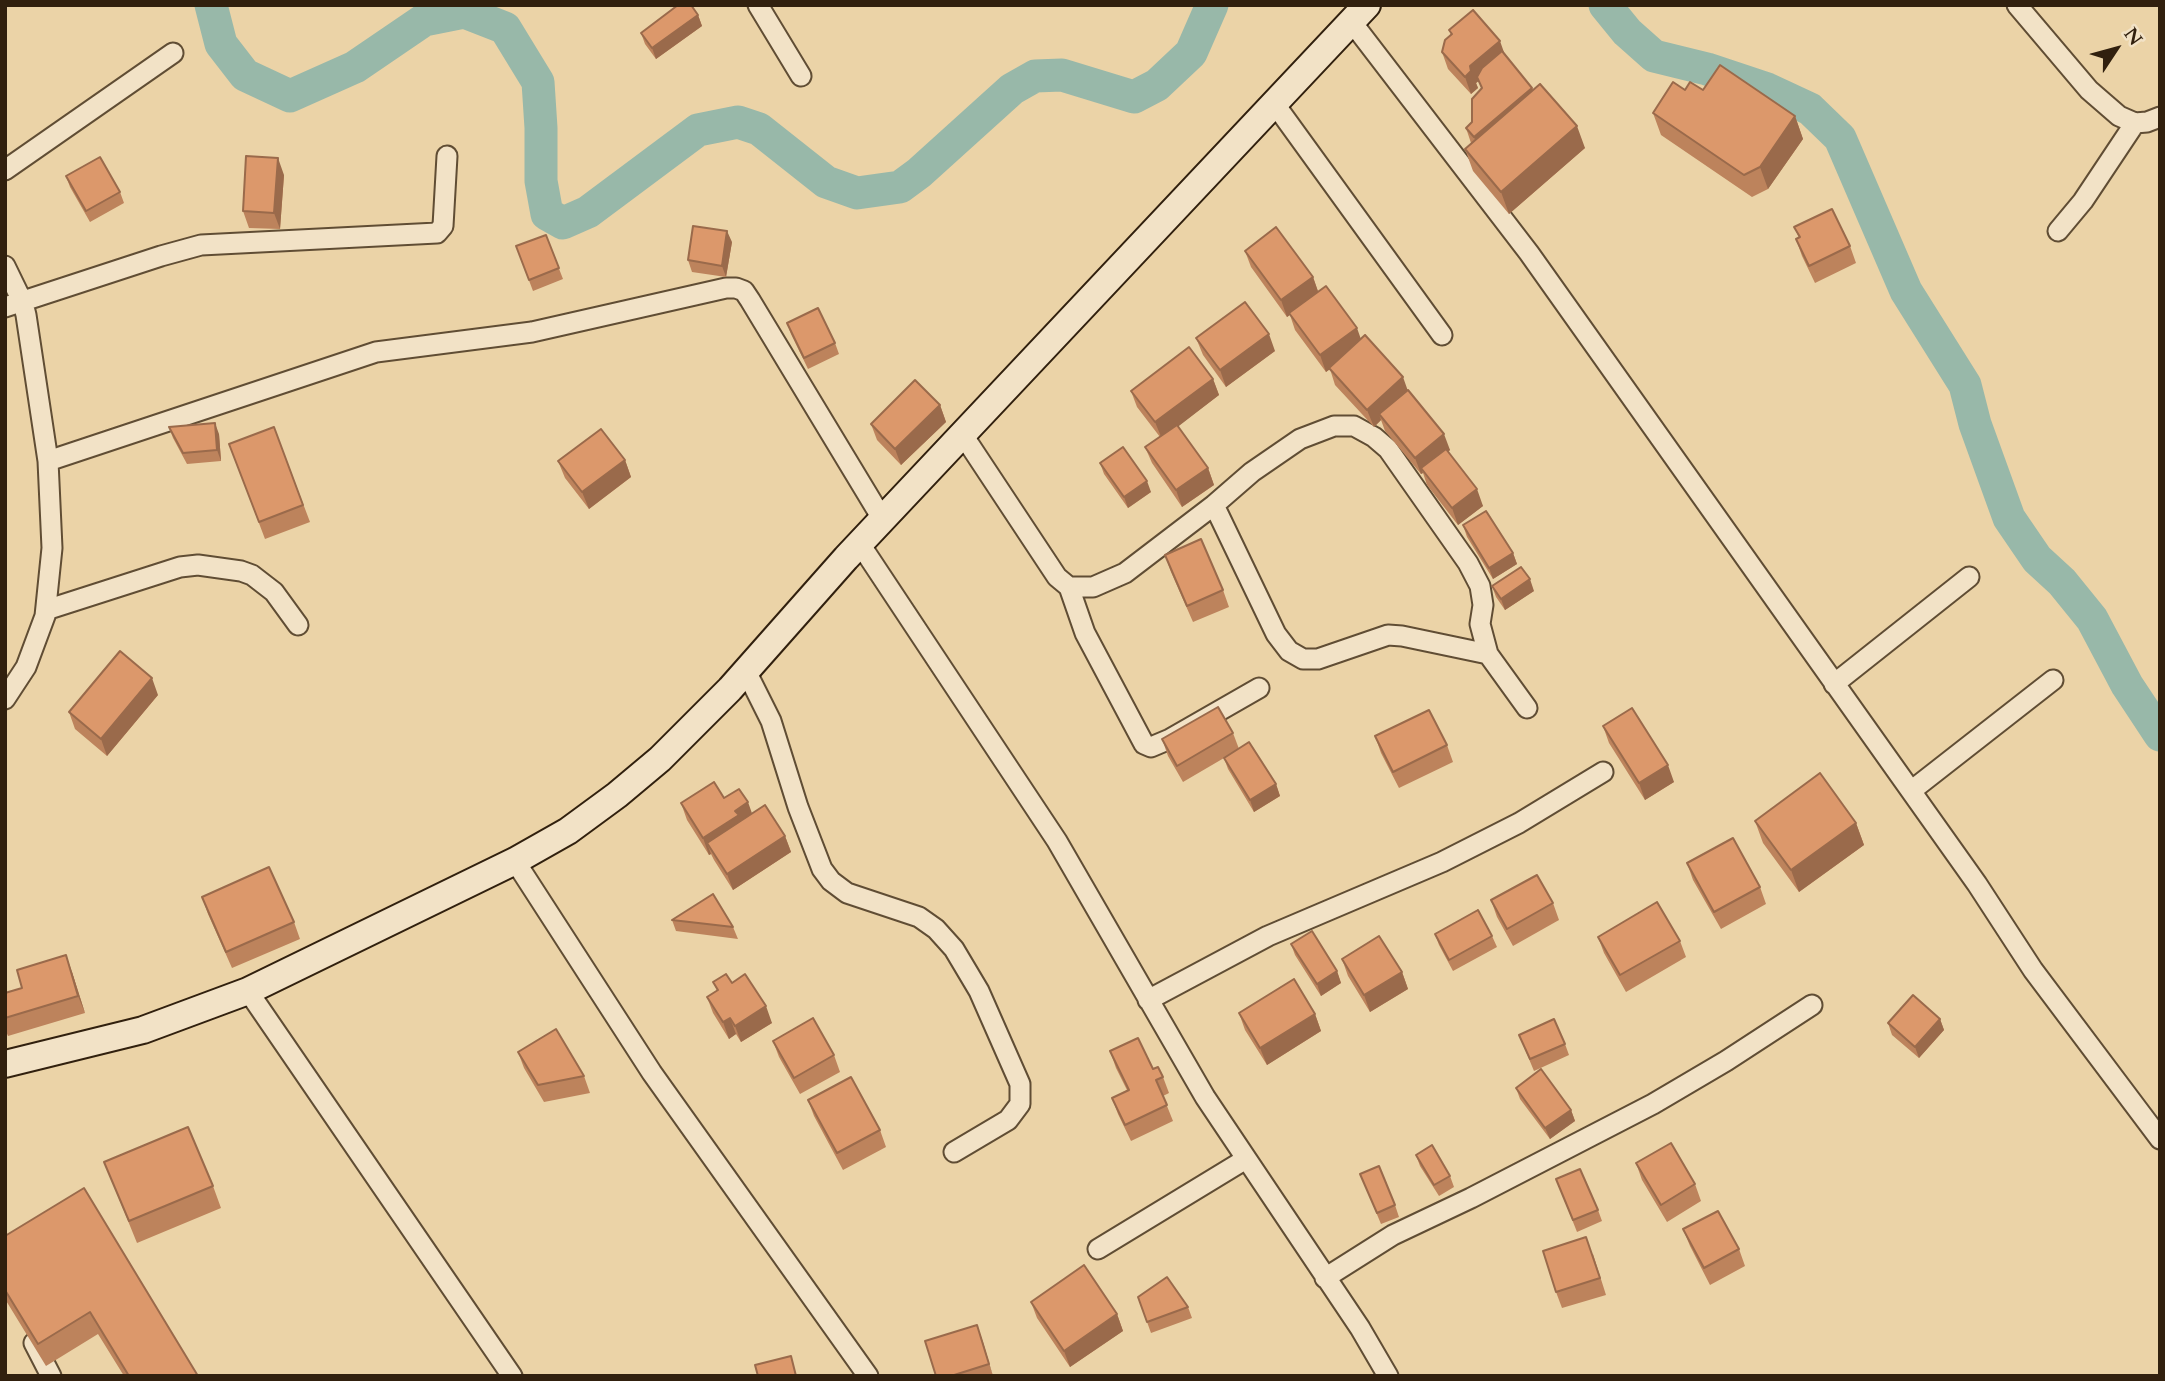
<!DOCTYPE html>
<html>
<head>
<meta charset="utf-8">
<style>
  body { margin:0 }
  #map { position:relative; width:2165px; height:1381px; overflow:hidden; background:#ebd3a7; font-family:Cardo,serif }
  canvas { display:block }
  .frame { position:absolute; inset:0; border:7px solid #31200e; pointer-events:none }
  .north { position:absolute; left:2081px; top:14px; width:70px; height:70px; -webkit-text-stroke:5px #f2e2c6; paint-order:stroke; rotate:54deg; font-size:19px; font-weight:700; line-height:28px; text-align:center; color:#31200e }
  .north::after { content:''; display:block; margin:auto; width:24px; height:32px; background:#31200e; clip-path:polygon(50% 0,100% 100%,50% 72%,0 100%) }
</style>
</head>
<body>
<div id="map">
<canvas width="2165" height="1381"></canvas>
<div class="frame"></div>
<div class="north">N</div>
</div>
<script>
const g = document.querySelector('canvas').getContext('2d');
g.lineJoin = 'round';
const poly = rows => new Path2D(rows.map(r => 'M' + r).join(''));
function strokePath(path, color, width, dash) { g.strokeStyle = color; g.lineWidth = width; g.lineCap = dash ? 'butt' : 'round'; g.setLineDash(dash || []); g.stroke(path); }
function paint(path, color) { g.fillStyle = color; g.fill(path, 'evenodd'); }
strokePath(poly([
  [211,5,221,44,245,75,290,96,355,67,424,20,464,12,505,28,538,82,541,128,541,181,547,214,563,223,588,212,698,130,738,122,759,129,826,182,857,193,900,187,919,173,1012,89,1035,76,1062,75,1134,97,1157,85,1191,53,1212,5],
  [1605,5,1627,32,1654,56,1707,69,1767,89,1810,109,1840,138,1906,291,1965,385,1975,424,2009,518,2037,559,2062,582,2092,619,2127,685,2160,735]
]), '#98b8a9', 33);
const minor = poly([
  [758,5,801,76],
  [2017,5,2089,90,2119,116,2135,123,2147,122,2160,117],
  [1351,21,1529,253,1977,884,2033,970,2160,1139],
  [1274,103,1442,335],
  [5,170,173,53],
  [2058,231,2083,201,2135,123],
  [5,266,23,303,26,315,48,461,52,548,45,616,26,667,5,699],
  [5,307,161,256,201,245,437,233,443,226,447,156],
  [963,435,1057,577,1069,587,1093,587,1125,573,1214,505,1252,472,1300,439,1334,426,1354,426,1374,437,1388,449,1468,563,1480,586,1483,605,1480,624,1488,654,1527,708],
  [48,461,376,352,532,332,726,288,736,288,744,291,750,300,883,520],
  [1214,505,1276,634,1289,651,1303,659,1318,659,1388,635,1402,636,1488,654],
  [860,544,1057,841,1205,1097,1360,1328,1388,1376],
  [1069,587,1085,633,1144,744,1151,747,1170,739,1259,688],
  [46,610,180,567,198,565,241,571,252,575,274,592,298,625],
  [746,671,771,721,798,807,822,869,831,881,847,893,919,917,936,929,954,949,979,991,1020,1084,1020,1104,1008,1120,954,1152],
  [1834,684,1969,577],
  [1911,791,2053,680],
  [515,861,652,1073,868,1376],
  [248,991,512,1376],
  [1148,1000,1268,936,1442,862,1519,823,1603,772],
  [1098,1249,1246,1159],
  [1325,1278,1393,1235,1471,1198,1653,1104,1726,1061,1812,1005],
  [34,1343,51,1376]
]);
const secondary = poly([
  [5,1064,143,1030,248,991,515,861,568,831,617,795,660,759,730,689,846,558,1367,5]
]);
strokePath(minor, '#604d34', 23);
strokePath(secondary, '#31200e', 30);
strokePath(minor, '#f2e2c6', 19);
strokePath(secondary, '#f2e2c6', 26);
paint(poly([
  [698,15,702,26,656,59,645,44,641,33],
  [1449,30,1505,56,1533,90,1585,148,1509,214,1473,171,1465,149,1471,143,1466,128,1472,122,1482,89,1479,81,1476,83,1478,88,1471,94,1448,69,1442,52,1451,35],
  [1685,90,1703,90,1795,116,1803,139,1768,189,1752,197,1661,135,1653,113],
  [284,175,280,229,249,228,243,211],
  [66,176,120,192,124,203,90,222,70,187],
  [1794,227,1850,246,1856,263,1815,283,1802,256,1796,239,1799,238],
  [546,235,563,279,533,291,516,246],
  [732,242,726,277,692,272,688,260],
  [1245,251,1313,277,1318,292,1408,390,1450,450,1448,452,1483,506,1458,525,1427,485,1423,473,1421,474,1385,431,1381,420,1374,427,1335,385,1330,369,1326,372,1295,330,1290,315,1287,317,1251,267],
  [787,323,835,343,839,354,808,369,791,334],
  [1196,338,1275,351,1226,387,1203,355],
  [1213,379,1219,395,1178,426,1208,468,1214,485,1182,507,1152,463,1145,447,1160,437,1137,407,1131,391],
  [940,405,946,422,901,465,877,440,871,424],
  [169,427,219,434,221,461,187,464,173,438],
  [274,427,310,522,265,539,229,444],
  [625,460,631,477,589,509,565,478,558,461],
  [1100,463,1151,492,1128,508,1104,474],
  [1463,525,1513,553,1517,564,1493,579,1467,537],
  [1165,555,1223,590,1229,607,1193,622,1171,572],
  [1492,586,1534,591,1505,610,1496,597],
  [158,695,107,756,75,729,69,712],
  [1603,726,1674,782,1645,800,1609,743],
  [1233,733,1239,749,1276,784,1280,796,1254,812,1228,769,1224,758,1183,782,1168,756,1162,739],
  [1375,736,1447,745,1453,762,1399,788,1381,753],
  [724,798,752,814,785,836,791,852,733,890,714,860,711,854,709,855,687,820,681,803],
  [1755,821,1856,823,1864,845,1799,892,1763,843],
  [1687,863,1760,887,1766,904,1721,929,1693,880],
  [202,897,294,922,300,939,232,968,208,914],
  [1491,900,1553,903,1559,920,1513,946,1497,917],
  [672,920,733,927,738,939,676,931],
  [1435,934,1492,936,1497,947,1453,971,1439,945],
  [1598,937,1680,941,1686,957,1626,992,1604,953],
  [1291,944,1337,971,1341,983,1321,996,1295,955],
  [1342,959,1402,972,1408,989,1370,1012,1348,976],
  [72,972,85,1013,8,1036,5,1029,5,993],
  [713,982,732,983,772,1023,741,1042,736,1034,729,1039,713,1013,707,997,717,991],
  [1239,1013,1315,1014,1321,1031,1267,1065,1245,1030],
  [1940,1019,1944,1030,1919,1058,1892,1035,1888,1023],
  [1519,1035,1565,1044,1569,1055,1534,1071],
  [773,1041,834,1055,840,1072,800,1094,779,1057],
  [1110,1051,1153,1069,1163,1077,1169,1093,1163,1096,1173,1121,1131,1141,1118,1114,1112,1098,1127,1090,1116,1068],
  [518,1052,584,1076,590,1093,544,1102,524,1068],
  [1516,1088,1571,1110,1575,1121,1550,1139,1520,1099],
  [808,1100,880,1130,886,1147,843,1170,814,1116],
  [1416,1155,1450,1176,1454,1187,1439,1196,1420,1166],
  [104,1162,213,1186,221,1208,137,1243],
  [1636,1163,1695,1184,1701,1201,1667,1222,1642,1180],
  [1360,1174,1395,1205,1399,1217,1381,1224],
  [1556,1179,1598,1210,1602,1221,1577,1232],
  [1683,1229,1739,1249,1745,1266,1710,1285,1690,1246],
  [5,1236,198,1376,124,1376,98,1334,46,1366,5,1299],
  [1593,1254,1606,1295,1562,1308,1556,1292],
  [1138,1297,1188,1307,1192,1318,1151,1333],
  [1031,1302,1117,1314,1123,1331,1070,1367,1037,1318],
  [977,1325,993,1376,936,1376]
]), '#bd835c');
paint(poly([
  [698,15,702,26,656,59,652,48],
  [1500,41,1506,58,1476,83,1478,88,1471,94,1465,77,1470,66],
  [1532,88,1539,105,1480,154,1474,137],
  [1795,116,1803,139,1768,189,1760,167],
  [1577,126,1585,148,1509,214,1501,192],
  [278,158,284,175,280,229,274,213],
  [727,231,732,242,726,277,722,266],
  [1313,277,1319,294,1287,317,1281,300],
  [1357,328,1363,345,1326,372,1320,355],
  [1269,334,1275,351,1226,387,1220,370],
  [1403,377,1409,394,1379,414,1381,420,1374,427,1367,410],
  [1213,379,1219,395,1162,439,1155,422],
  [940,405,946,422,901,465,895,449],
  [215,423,219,434,221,461,217,450],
  [1444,434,1450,450,1424,472,1421,468,1423,473,1421,474,1415,458],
  [625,460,631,477,589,509,582,492],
  [1208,468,1214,485,1182,507,1176,490],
  [1147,481,1151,492,1128,508,1124,497],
  [1477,489,1483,506,1458,525,1452,508],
  [1513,553,1517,564,1493,579,1489,568],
  [1530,579,1534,591,1505,610,1501,599],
  [152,678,158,695,107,756,101,739],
  [1668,765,1674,782,1645,800,1639,783],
  [1276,784,1280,796,1254,812,1250,800],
  [748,802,754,819,707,843,711,854,709,855,703,838,735,811],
  [1856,823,1864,845,1799,892,1791,870],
  [785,836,791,852,733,890,727,874],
  [66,955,72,972,85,1013,78,996],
  [1337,971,1341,983,1321,996,1317,984],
  [1402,972,1408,989,1370,1012,1364,995],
  [766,1006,772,1023,741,1042,735,1026],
  [1315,1014,1321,1031,1267,1065,1260,1048],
  [730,1018,736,1034,729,1039,723,1022],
  [1940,1019,1944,1030,1919,1058,1915,1047],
  [1571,1110,1575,1121,1550,1139,1545,1128],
  [1117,1314,1123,1331,1070,1367,1064,1351],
  [977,1325,983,1342,993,1376,989,1364]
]), '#9a6a4b');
const building = poly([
  [678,5,691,5,698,15,652,48,641,33,678,5],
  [1473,10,1500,41,1470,66,1471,71,1465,77,1442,52,1445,40,1452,34,1449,30,1473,10],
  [1502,51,1532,88,1474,137,1466,128,1472,122,1472,99,1482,88,1477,77,1482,68,1502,51],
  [1720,65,1795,116,1760,167,1744,175,1653,113,1673,82,1685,90,1690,82,1703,90,1720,65],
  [1540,84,1577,126,1501,192,1465,149,1540,84],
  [246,156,278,158,274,213,243,211,246,156],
  [100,157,120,192,86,211,66,176,100,157],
  [1832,209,1850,246,1809,266,1796,239,1800,237,1794,227,1832,209],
  [693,226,727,231,722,266,688,260,693,226],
  [1276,227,1313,277,1281,300,1245,251,1276,227],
  [546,235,559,268,529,280,516,246,546,235],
  [1326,286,1357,328,1320,355,1289,313,1326,286],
  [1245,302,1269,334,1220,370,1196,338,1245,302],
  [818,308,835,343,804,358,787,323,818,308],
  [1365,335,1403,377,1367,410,1329,368,1365,335],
  [1189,347,1213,379,1155,422,1131,391,1189,347],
  [915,380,940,405,895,449,871,424,915,380],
  [1408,390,1444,434,1415,458,1379,414,1408,390],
  [215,423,217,450,183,453,169,427,215,423],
  [1177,425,1208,468,1176,490,1145,447,1177,425],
  [274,427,303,505,259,522,229,444,274,427],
  [601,429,625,460,582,492,558,461,601,429],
  [1123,447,1147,481,1124,497,1100,463,1123,447],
  [1446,449,1477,489,1452,508,1421,468,1446,449],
  [1486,511,1513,553,1489,568,1463,525,1486,511],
  [1201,539,1223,590,1187,606,1165,555,1201,539],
  [1521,567,1530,579,1501,599,1492,586,1521,567],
  [120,651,152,678,101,739,69,712,120,651],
  [1218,707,1233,733,1177,766,1162,739,1218,707],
  [1632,708,1668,765,1639,783,1603,726,1632,708],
  [1429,710,1447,745,1393,772,1375,736,1429,710],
  [1249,742,1276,784,1250,800,1224,758,1249,742],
  [1820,773,1856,823,1791,870,1755,821,1820,773],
  [714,782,724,798,739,789,748,802,735,811,739,815,703,838,681,803,714,782],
  [765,805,785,836,727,874,707,843,765,805],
  [1733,838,1760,887,1714,912,1687,863,1733,838],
  [269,867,294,922,226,952,202,897,269,867],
  [1537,875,1553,903,1507,929,1491,900,1537,875],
  [713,894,733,927,672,920,713,894],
  [1657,902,1680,941,1620,975,1598,937,1657,902],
  [1478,910,1492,936,1449,960,1435,934,1478,910],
  [1312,931,1337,971,1317,984,1291,944,1312,931],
  [1379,936,1402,972,1364,995,1342,959,1379,936],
  [66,955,78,996,5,1018,5,993,22,988,17,970,66,955],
  [726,974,732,983,745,974,766,1006,735,1026,730,1018,723,1022,707,997,718,990,713,982,726,974],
  [1294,979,1315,1014,1260,1048,1239,1013,1294,979],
  [1913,995,1940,1019,1915,1047,1888,1023,1913,995],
  [813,1018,834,1055,794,1078,773,1041,813,1018],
  [1554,1019,1565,1044,1530,1059,1519,1035,1554,1019],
  [556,1029,584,1076,538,1085,518,1052,556,1029],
  [1138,1038,1153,1069,1158,1067,1163,1077,1156,1080,1167,1105,1125,1125,1112,1098,1129,1090,1110,1051,1138,1038],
  [1541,1069,1571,1110,1545,1128,1516,1088,1541,1069],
  [851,1077,880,1130,837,1153,808,1100,851,1077],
  [188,1127,213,1186,129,1221,104,1162,188,1127],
  [1671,1143,1695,1184,1661,1205,1636,1163,1671,1143],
  [1432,1145,1450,1176,1434,1185,1416,1155,1432,1145],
  [1379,1166,1395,1205,1377,1213,1360,1174,1379,1166],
  [1580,1169,1598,1210,1573,1220,1556,1179,1580,1169],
  [84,1188,198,1376,129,1376,90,1312,38,1344,5,1290,5,1236,84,1188],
  [1718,1211,1739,1249,1704,1268,1683,1229,1718,1211],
  [1586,1237,1600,1278,1556,1292,1543,1251,1586,1237],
  [1084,1265,1117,1314,1064,1351,1031,1302,1084,1265],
  [1167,1277,1188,1307,1147,1322,1138,1297,1167,1277],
  [977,1325,989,1364,951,1376,936,1376,925,1341,977,1325],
  [791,1356,796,1376,758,1376,755,1365,791,1356]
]);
paint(building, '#dc986b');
strokePath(building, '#9a6a4b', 2);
</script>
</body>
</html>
